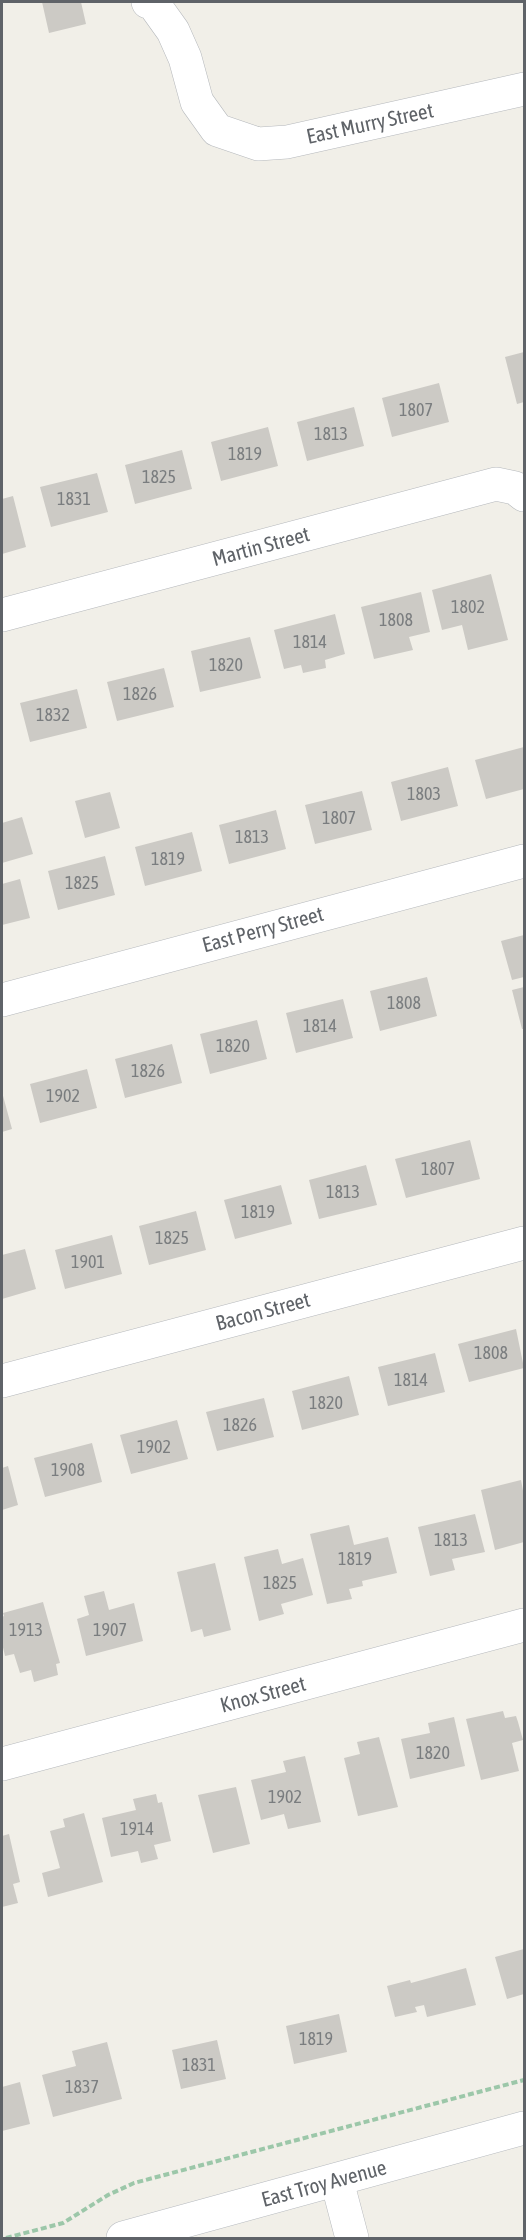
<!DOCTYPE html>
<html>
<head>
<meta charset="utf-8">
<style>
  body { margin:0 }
  #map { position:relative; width:526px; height:2240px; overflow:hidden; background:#f1efe8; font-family:"Asap Condensed",sans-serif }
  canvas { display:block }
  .frame { position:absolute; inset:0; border:3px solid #5f6368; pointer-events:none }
</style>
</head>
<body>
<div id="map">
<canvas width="526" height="2240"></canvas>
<div class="frame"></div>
</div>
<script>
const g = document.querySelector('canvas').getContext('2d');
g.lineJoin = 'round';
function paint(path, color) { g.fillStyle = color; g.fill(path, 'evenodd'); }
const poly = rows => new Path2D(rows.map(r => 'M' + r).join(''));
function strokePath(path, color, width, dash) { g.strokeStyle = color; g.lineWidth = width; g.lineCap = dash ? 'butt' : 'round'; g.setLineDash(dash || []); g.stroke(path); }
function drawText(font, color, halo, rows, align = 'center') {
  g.font = font + ' "Asap Condensed",sans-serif'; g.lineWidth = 6; g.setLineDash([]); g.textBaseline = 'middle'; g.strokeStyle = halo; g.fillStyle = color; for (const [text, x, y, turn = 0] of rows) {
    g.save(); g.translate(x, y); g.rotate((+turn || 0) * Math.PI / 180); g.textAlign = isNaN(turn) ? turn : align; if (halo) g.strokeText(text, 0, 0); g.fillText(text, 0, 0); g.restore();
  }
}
paint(poly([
  [42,2,81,2,86,24,49,33],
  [524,352,524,402,517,404,505,357],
  [439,383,449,422,392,437,382,398],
  [354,407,364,446,307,461,297,422],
  [268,427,278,466,221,481,211,442],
  [182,450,192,489,135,504,125,465],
  [97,473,108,512,51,527,40,487],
  [13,496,26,547,2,554,2,499],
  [491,574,508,640,468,650,462,625,442,630,432,590],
  [421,592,430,632,409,637,413,650,374,659,361,607],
  [335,614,345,654,325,660,326,668,303,673,301,665,284,669,274,630],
  [250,637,261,678,200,692,191,651],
  [164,668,174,707,117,721,107,682],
  [77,689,87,728,30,742,20,703],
  [524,747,524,789,486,799,475,760],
  [448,767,458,806,401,821,391,782],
  [362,791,372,830,315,844,305,805],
  [110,792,120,828,85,838,75,801],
  [276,810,286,849,229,864,219,825],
  [22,817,33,854,2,863,2,823],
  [192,832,202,871,145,886,135,847],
  [105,856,115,895,58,910,48,871],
  [20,879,30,918,2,925,2,884],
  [524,935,524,977,512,980,501,941],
  [427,977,437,1016,380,1031,370,991],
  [524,987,524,1029,522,1029,512,990],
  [343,999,353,1038,296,1053,286,1013],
  [257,1020,267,1059,210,1074,200,1034],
  [172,1044,182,1083,125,1098,115,1059],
  [87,1069,97,1108,40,1123,30,1084],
  [2,1092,12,1129,2,1132],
  [470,1140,480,1179,406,1198,395,1159],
  [366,1165,377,1205,319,1219,309,1180],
  [281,1185,292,1224,235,1239,224,1200],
  [196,1211,206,1250,149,1265,139,1226],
  [112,1235,122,1274,65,1289,55,1250],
  [25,1249,36,1289,2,1299,2,1255],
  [516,1329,524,1368,469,1382,458,1344],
  [435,1353,445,1392,388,1406,378,1367],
  [349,1376,359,1415,302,1430,292,1391],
  [264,1398,274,1437,217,1451,206,1412],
  [177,1420,188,1459,131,1474,120,1435],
  [92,1443,102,1482,45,1497,34,1458],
  [8,1466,18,1505,2,1510,2,1468],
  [521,1480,524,1496,524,1542,495,1550,481,1490],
  [475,1514,485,1552,452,1559,455,1570,430,1576,418,1527],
  [349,1525,354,1545,388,1537,397,1573,362,1581,363,1586,349,1589,352,1599,327,1604,310,1534],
  [278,1549,282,1564,303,1558,313,1595,281,1604,284,1614,259,1621,244,1557],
  [215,1563,231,1630,204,1637,202,1629,191,1632,177,1572],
  [104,1591,109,1610,134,1603,143,1641,86,1656,77,1619,89,1615,84,1596],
  [43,1602,60,1663,56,1664,58,1675,34,1682,31,1670,20,1673,14,1654,5,1656,2,1643,2,1617,4,1616,3,1613],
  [503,1711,505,1718,516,1716,518,1722,523,1740,512,1743,519,1771,481,1780,466,1719],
  [454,1717,465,1766,410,1779,401,1739,430,1733,428,1723],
  [379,1737,398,1807,358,1816,344,1758,360,1754,357,1742],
  [305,1756,321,1822,288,1829,284,1814,261,1820,251,1780,286,1772,283,1761],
  [236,1787,250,1844,213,1853,198,1795],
  [156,1794,158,1803,162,1802,171,1841,154,1845,158,1859,141,1863,138,1851,111,1857,102,1818,136,1810,133,1799],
  [84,1813,103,1882,48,1897,42,1873,60,1868,50,1831,65,1827,63,1819],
  [9,1834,20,1882,13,1884,18,1903,2,1907,2,1836],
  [524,1949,524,1994,507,1999,495,1957],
  [466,1968,476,2005,427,2017,424,2005,415,2007,417,2012,395,2017,387,1986,410,1980,411,1983],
  [339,2014,347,2052,294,2064,286,2026],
  [217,2040,226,2079,181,2089,172,2050],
  [107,2042,122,2099,53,2117,42,2075,76,2066,72,2051],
  [20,2082,30,2124,2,2131,2,2087]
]), '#cccac5');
const minor = poly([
  [148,2,153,3,173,31,185,58,197,102,217,130,258,144,287,142,524,89],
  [2,615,496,484,515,488,524,495],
  [2,1000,524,861],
  [2,1381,524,1243],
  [2,1764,524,1625],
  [337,2181,352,2238]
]);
const secondary = poly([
  [123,2238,524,2128]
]);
strokePath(minor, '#b5b8bc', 34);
strokePath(secondary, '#b6babf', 34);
strokePath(poly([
  [6,2238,63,2223,108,2195,134,2183,524,2080]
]), '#9cc7a9', 4, [6, 3]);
strokePath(minor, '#fff', 33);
strokePath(secondary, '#fff', 33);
drawText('18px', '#7a7d7f', null, [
  ["1807",416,410],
  ["1813",331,434],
  ["1819",245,454],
  ["1825",159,477],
  ["1831",74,499],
  ["1802",468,607],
  ["1808",396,620],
  ["1814",310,642],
  ["1820",226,665],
  ["1826",140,694],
  ["1832",53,715],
  ["1803",424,794],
  ["1807",339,818],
  ["1813",252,837],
  ["1819",168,859],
  ["1825",82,883],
  ["1808",404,1003],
  ["1814",320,1026],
  ["1820",233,1046],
  ["1826",148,1071],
  ["1902",63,1096],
  ["1807",438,1169],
  ["1813",343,1192],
  ["1819",258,1212],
  ["1825",172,1238],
  ["1901",88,1262],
  ["1808",491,1353],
  ["1814",411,1380],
  ["1820",326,1403],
  ["1826",240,1425],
  ["1902",154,1447],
  ["1908",68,1470],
  ["1813",451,1540],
  ["1819",355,1559],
  ["1825",280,1583],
  ["1913",26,1630],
  ["1907",110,1630],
  ["1820",433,1753],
  ["1902",285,1797],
  ["1914",137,1829],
  ["1819",316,2039],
  ["1831",199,2065],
  ["1837",82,2087]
]);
drawText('21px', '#5f6368', '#fff', [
  ["East Murry Street",370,124,-12],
  ["Martin Street",261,547,-15],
  ["East Perry Street",263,930,-15],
  ["Bacon Street",263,1312,-15],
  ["Knox Street",263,1695,-15],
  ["East Troy Avenue",324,2184,-15]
]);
</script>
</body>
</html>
